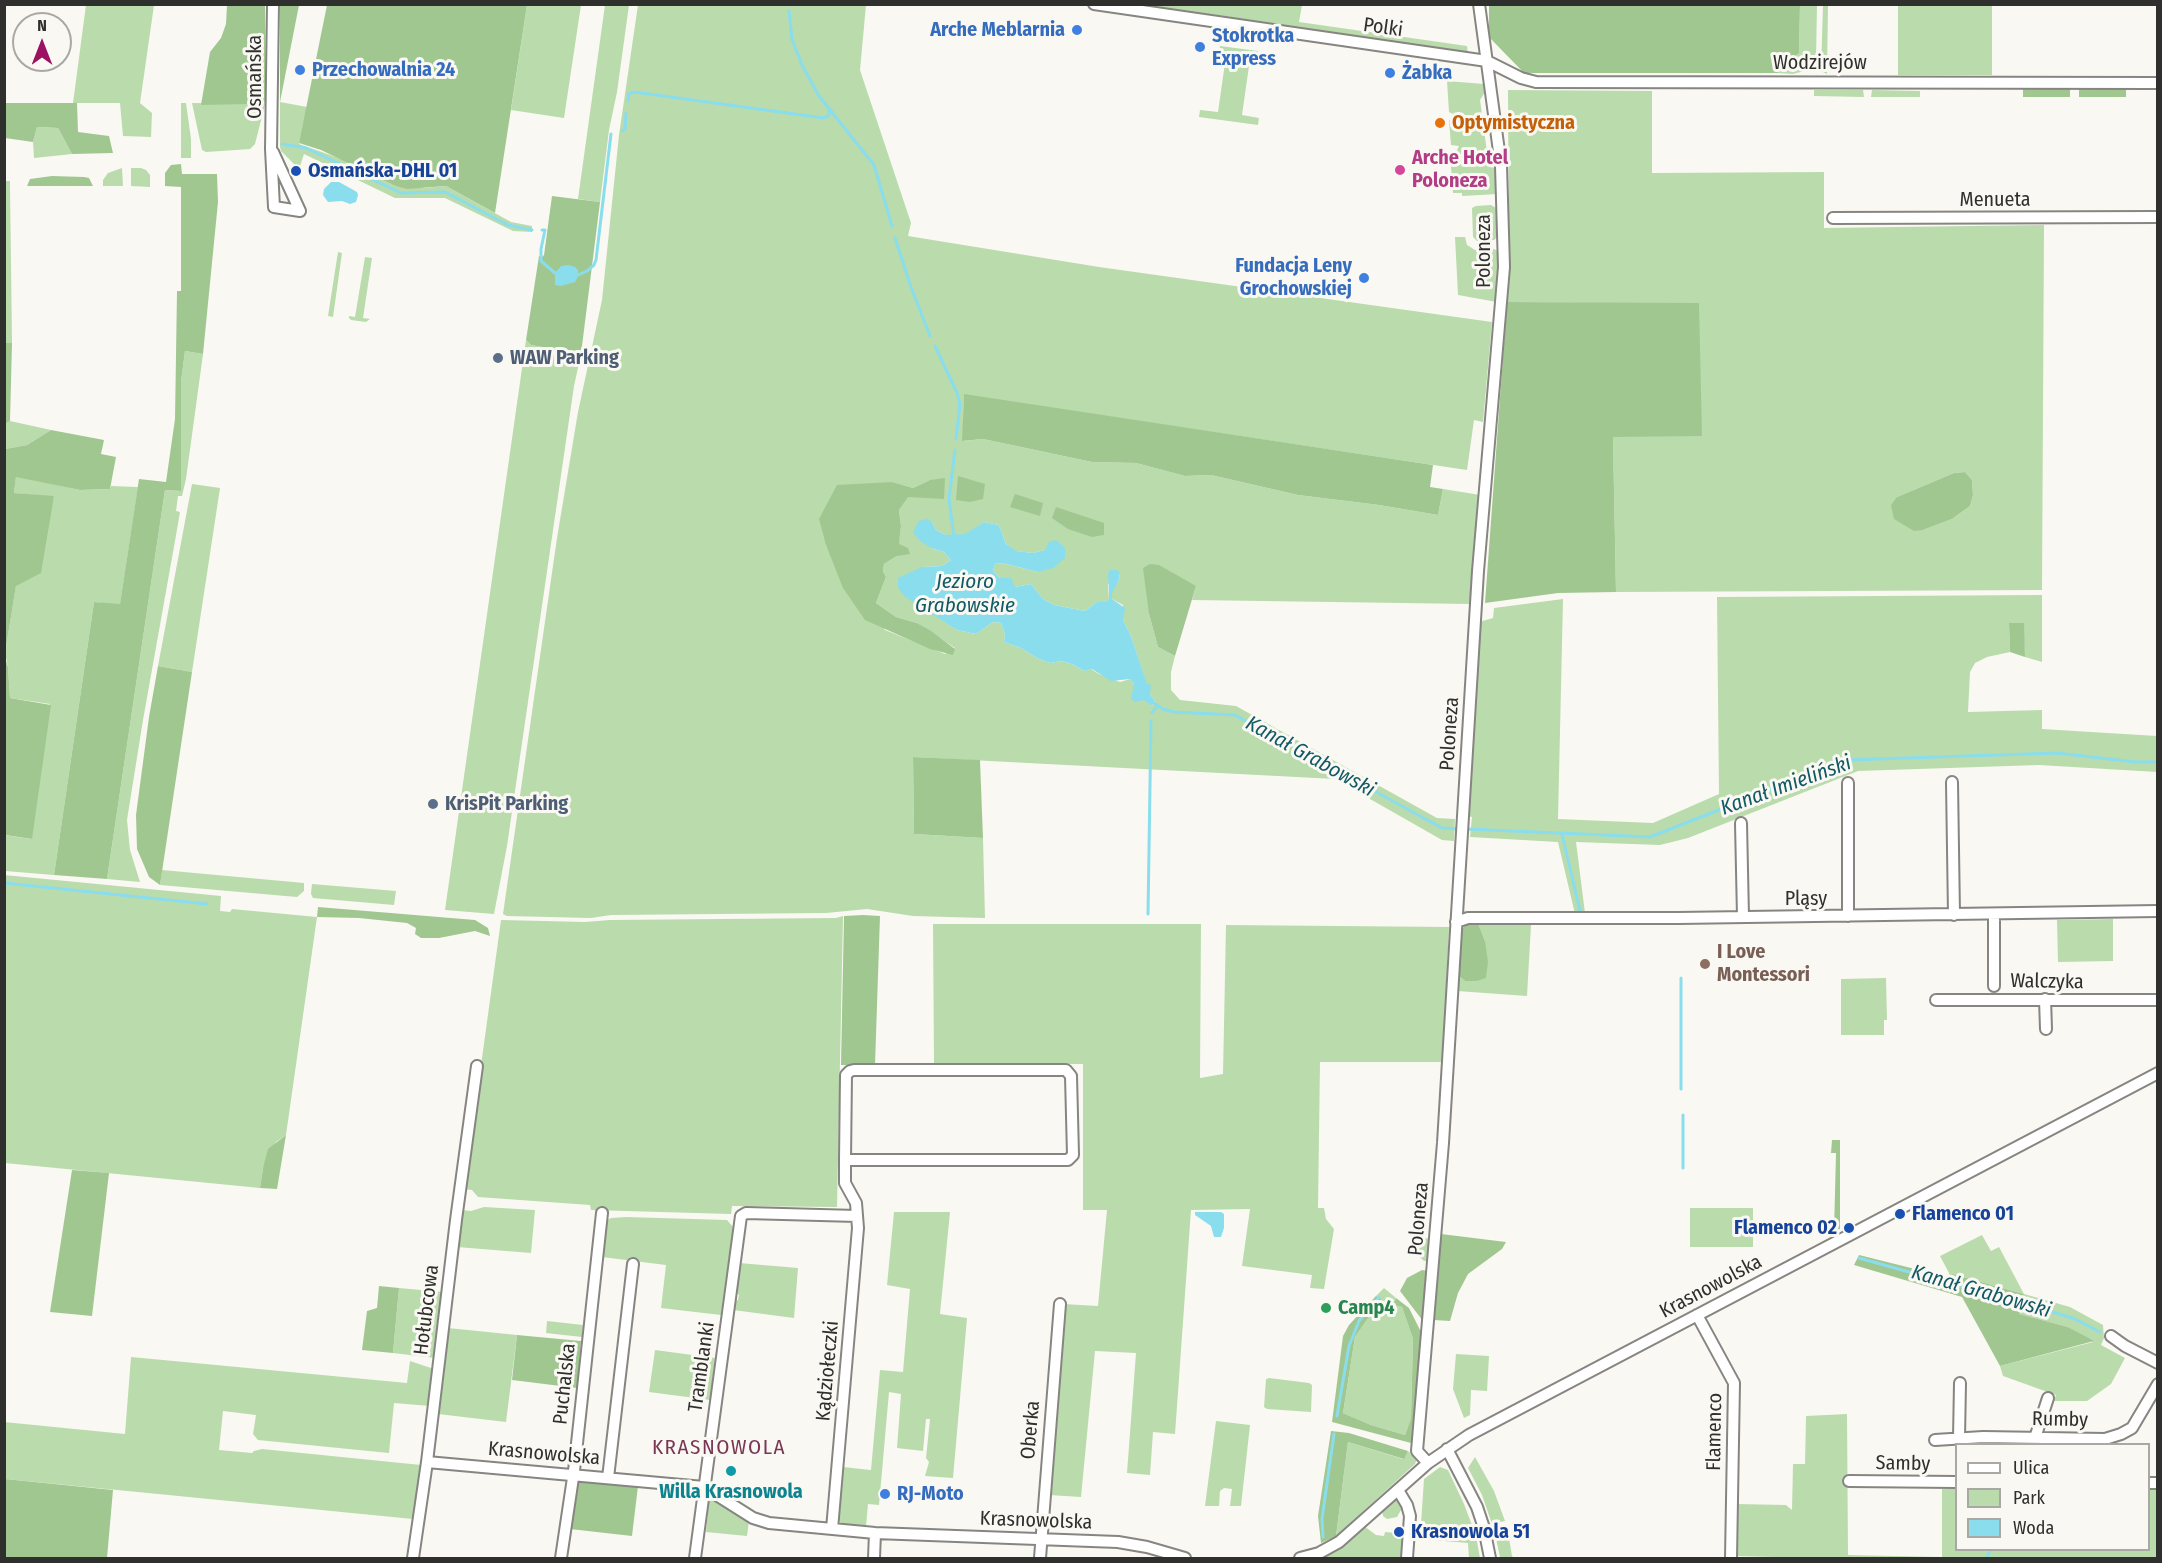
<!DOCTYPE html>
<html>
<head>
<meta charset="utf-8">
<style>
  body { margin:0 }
  #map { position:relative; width:2162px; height:1563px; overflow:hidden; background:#faf8f3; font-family:"Fira Sans Condensed",sans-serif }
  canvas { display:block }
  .frame { position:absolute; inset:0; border:6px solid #2f2f2d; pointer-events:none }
  .legend { position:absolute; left:1955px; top:1443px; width:195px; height:108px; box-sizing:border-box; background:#faf8f3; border:2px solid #a9a8a4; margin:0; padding:8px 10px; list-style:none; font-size:18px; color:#2f2f2d }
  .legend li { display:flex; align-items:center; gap:12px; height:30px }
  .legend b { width:30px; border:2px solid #a9a8a4 }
  .north { position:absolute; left:12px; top:12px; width:60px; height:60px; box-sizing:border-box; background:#faf8f3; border:2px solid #a9a8a4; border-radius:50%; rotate:0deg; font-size:16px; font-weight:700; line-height:24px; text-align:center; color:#2f2f2d }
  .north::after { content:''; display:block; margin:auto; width:21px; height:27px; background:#9c1161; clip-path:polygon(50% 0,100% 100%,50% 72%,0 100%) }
</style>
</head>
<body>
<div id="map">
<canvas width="2162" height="1563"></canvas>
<div class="frame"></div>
<ul class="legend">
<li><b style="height:8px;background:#fff"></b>Ulica</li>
<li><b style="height:16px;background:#badbac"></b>Park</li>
<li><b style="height:16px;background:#89dded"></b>Woda</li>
</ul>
<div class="north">N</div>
</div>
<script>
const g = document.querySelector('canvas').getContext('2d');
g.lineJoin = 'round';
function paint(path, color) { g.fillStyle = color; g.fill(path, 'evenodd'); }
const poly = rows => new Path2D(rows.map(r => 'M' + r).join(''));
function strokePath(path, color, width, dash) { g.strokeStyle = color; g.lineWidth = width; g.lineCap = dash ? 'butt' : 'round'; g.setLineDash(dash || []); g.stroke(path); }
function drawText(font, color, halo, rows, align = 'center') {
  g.font = font + ' "Fira Sans Condensed",sans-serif'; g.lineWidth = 6; g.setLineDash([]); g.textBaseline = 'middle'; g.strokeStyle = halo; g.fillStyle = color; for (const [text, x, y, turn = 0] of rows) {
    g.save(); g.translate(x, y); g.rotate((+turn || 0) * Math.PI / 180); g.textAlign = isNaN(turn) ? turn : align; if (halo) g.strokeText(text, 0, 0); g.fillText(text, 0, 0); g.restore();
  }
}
paint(poly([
  [86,5,154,5,140,103,152,113,151,137,123,136,120,103,73,103],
  [527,5,581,5,564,118,511,110],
  [605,5,629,5,617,92,609,130,600,202,578,199],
  [638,5,866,5,860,70,911,223,908,236,1099,267,1492,322,1483,422,1474,420,1467,470,964,395,963,441,983,439,1092,462,1136,463,1185,476,1211,475,1298,495,1379,505,1438,515,1443,489,1480,495,1472,604,1192,600,1196,586,1149,614,1158,647,1175,656,1171,672,1171,690,1180,700,1236,706,1437,818,1455,819,1454,841,1442,840,1335,779,913,757,914,834,983,838,985,918,913,916,867,909,826,913,611,915,591,918,507,916,503,914,557,538,578,412,602,300,619,135],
  [930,480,907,497,899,510,901,526,897,556,884,564,883,571,886,577,876,603,896,617,917,623,955,648,945,654,885,630,832,557,826,545,891,482,913,488],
  [932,522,936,530,946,535,965,535,984,522,999,525,1006,544,1015,551,1033,553,1045,550,1038,572,1002,563,995,564,993,571,1000,578,1015,587,1031,584,1043,599,1054,605,1085,611,1097,602,1105,602,1109,599,1108,584,1120,573,1119,580,1111,593,1112,599,1123,605,1123,620,1131,636,1147,685,1150,685,1150,694,1155,701,1151,706,1134,688,1134,684,1130,679,1120,682,1099,674,1091,669,1084,671,1074,665,1062,661,1050,663,1037,658,1021,648,1004,642,1005,634,1001,623,993,622,976,634,957,630,932,613,922,567,942,566,951,560,944,552,931,548],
  [1157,5,1302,5,1299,22,1467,46,1468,54,1159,8],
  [1800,5,1817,5,1816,59,1808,70,1793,74,1778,73,1799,53],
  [1823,5,1828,5,1827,74,1821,71],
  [1898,5,1992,5,1992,75,1898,75],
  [1220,46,1258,51,1257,60,1250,59,1242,115,1259,118,1258,125,1199,117,1200,110,1218,112,1226,56,1219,54],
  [1447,81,1484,84,1485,92,1480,100,1489,167,1496,168,1497,194,1462,196,1462,193,1453,193,1450,154,1456,152,1459,146,1451,145,1449,120,1457,119,1457,116,1449,112],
  [1508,90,1652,91,1652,173,1824,172,1824,228,2044,225,2042,590,1616,592,1613,437,1699,304,1507,302,1509,267],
  [1965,472,1972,480,1973,495,1970,506,1952,519,1923,530,1897,497,1954,473],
  [1814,90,1863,90,1864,97,1814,96],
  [1872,90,1920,91,1920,97,1871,97],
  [266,101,255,144,250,149,206,152,202,150,192,103,249,104],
  [280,102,307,107,299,144,424,188,446,186,511,222,532,226,532,232,513,231,445,198,395,198,304,154,299,169,281,151,280,147],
  [181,103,186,103,191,139,191,158,181,158],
  [37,127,58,128,72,154,34,158,33,142],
  [122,168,123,186,103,186,103,180,108,173],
  [131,168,141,168,146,170,150,175,150,187,131,186],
  [4,181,10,181,10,186,12,343,4,343],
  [1491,205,1498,209,1499,236,1494,240,1477,241,1473,237,1472,208,1476,206],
  [1455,237,1465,237,1467,245,1475,250,1494,249,1500,252,1497,302,1458,295],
  [338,252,342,253,333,317,328,316],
  [365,257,372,258,363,318,370,319,366,322,351,320,349,318,349,316,355,317],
  [526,340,531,345,581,354,574,386,507,846,494,914,445,910],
  [185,351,203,354,186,479,182,496,178,496,176,511,180,512,175,541,143,720,127,820,130,850,140,882,107,879,165,490,180,491,181,382],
  [10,421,51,430,27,445,5,449,5,424],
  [16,476,80,490,110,489,111,486,138,487,120,605,94,602,54,875,5,871,4,835,31,839,50,704,10,698,8,667,5,653,16,585,54,497,14,493],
  [192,484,220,488,192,672,158,666],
  [2042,595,2042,662,2025,657,2023,623,2009,623,2010,652,1987,657,1975,663,1970,672,1968,712,2042,710,2042,729,2157,736,2157,772,2039,765,1858,771,1688,838,1660,845,1576,842,1585,913,1575,914,1558,842,1470,837,1472,817,1467,816,1479,622,1493,618,1494,608,1563,599,1558,819,1653,823,1719,794,1717,597],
  [162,870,304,883,304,891,297,897,160,885],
  [4,875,221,896,220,911,230,912,232,909,317,917,286,1135,276,1142,263,1168,260,1188,5,1163],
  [312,884,396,891,394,905,313,898,311,894],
  [843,916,837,1207,732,1206,731,1214,591,1210,590,1205,478,1197,472,1190,464,1189,501,920,585,922,610,920,836,918],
  [2113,919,2113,961,2058,962,2057,920],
  [1478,923,1531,925,1527,996,1457,991,1458,975,1465,981,1477,981,1485,941],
  [933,924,1201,924,1200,1078,1223,1074,1226,925,1449,927,1443,1062,1320,1062,1318,1208,1324,1208,1326,1219,1334,1229,1324,1289,1310,1288,1312,1275,1242,1266,1250,1209,1191,1210,1175,1434,1153,1432,1150,1475,1127,1473,1136,1353,1095,1351,1081,1497,1049,1495,1063,1304,1098,1306,1107,1210,1083,1210,1083,1064,934,1064],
  [1886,978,1887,1020,1884,1020,1884,1035,1841,1035,1841,979],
  [484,1207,535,1210,531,1253,457,1247,462,1210,471,1211],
  [1690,1208,1753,1208,1753,1247,1690,1247],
  [894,1212,950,1212,940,1314,967,1318,953,1478,925,1476,929,1462,926,1458,930,1419,926,1419,923,1451,897,1448,901,1394,889,1392,879,1505,868,1504,866,1526,842,1524,838,1520,843,1467,871,1470,880,1370,903,1372,910,1289,887,1285],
  [626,1217,727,1220,733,1227,721,1315,661,1308,666,1265,602,1257,606,1221,611,1218],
  [1982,1235,1991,1251,1999,1247,2024,1294,2070,1307,2103,1325,2104,1338,2101,1345,2125,1358,2111,1384,2087,1401,2054,1401,2056,1395,2003,1376,2000,1366,2093,1342,2068,1327,2018,1314,2024,1294,1949,1273,1940,1256],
  [1418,1237,1431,1239,1430,1261,1424,1261,1415,1253],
  [739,1263,798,1268,794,1318,733,1310,734,1302,738,1300,739,1295,736,1292],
  [399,1288,443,1292,435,1358,393,1353],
  [1384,1288,1396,1298,1393,1303,1402,1307,1413,1339,1411,1418,1405,1435,1371,1425,1343,1413,1355,1337,1380,1300,1376,1296],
  [547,1321,583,1325,582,1337,546,1333],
  [448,1328,517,1335,506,1422,438,1414,444,1354,448,1344,446,1343],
  [655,1350,715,1358,710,1400,649,1392],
  [1456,1354,1489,1356,1487,1391,1471,1390,1470,1415,1464,1418,1453,1389],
  [131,1357,407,1383,410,1361,434,1369,430,1406,394,1403,389,1453,258,1440,253,1434,256,1415,223,1411,219,1450,252,1453,254,1451,262,1449,421,1465,413,1519,5,1479,4,1422,125,1434],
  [1269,1378,1309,1383,1312,1385,1311,1412,1267,1409,1264,1407,1266,1379],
  [1847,1414,1848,1555,1942,1557,1942,1489,1956,1489,1956,1550,2148,1550,2149,1486,2157,1486,2157,1558,1811,1558,1735,1556,1736,1504,1786,1505,1792,1510,1793,1464,1805,1464,1806,1416],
  [1216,1421,1250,1425,1241,1506,1230,1506,1232,1489,1224,1488,1220,1491,1219,1506,1205,1506],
  [1348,1442,1403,1459,1408,1451,1417,1459,1415,1464,1336,1536],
  [1475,1457,1494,1491,1505,1521,1492,1524,1482,1495,1468,1468],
  [1440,1467,1448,1470,1464,1504,1476,1536,1480,1558,1469,1558,1468,1543,1420,1539,1424,1479],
  [1394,1499,1398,1499,1401,1505,1401,1510,1397,1517,1387,1519,1383,1516,1382,1510],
  [709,1500,715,1501,749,1521,747,1536,706,1532],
  [1364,1526,1376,1535,1384,1536,1385,1532,1407,1534,1403,1558,1322,1558],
  [1507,1526,1512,1556,1514,1558,1500,1557,1494,1529]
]), '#badbac');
paint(poly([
  [227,5,265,5,266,101,249,104,201,105,210,52,221,38,226,24],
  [280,5,299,5,280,102],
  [327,5,527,5,495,213,446,186,407,189,396,186,321,150,299,143],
  [1489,5,1800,5,1799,53,1778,73,1524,73,1489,37],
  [2023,89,2070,89,2070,97,2023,97],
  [2079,89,2126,89,2126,97,2079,97],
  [5,103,77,103,78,132,109,136,113,153,72,154,58,128,37,127,33,142,5,138],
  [181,164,182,174,217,174,218,202,203,354,185,351,181,382,181,491,165,490,107,879,54,875,94,602,120,604,139,479,166,482,175,419,177,291,181,291,181,187,165,186,165,173,171,165],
  [52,176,84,177,89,178,93,186,27,186,30,179],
  [552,196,600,202,581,354,531,345,526,340,539,256,542,257,544,255],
  [1507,302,1699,303,1702,436,1613,437,1616,592,1558,593,1485,603],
  [5,343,12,343,10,421,5,424],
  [964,394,1433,465,1430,487,1443,489,1438,515,1379,505,1298,495,1211,475,1185,476,1136,463,1092,462,983,439,962,441],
  [51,430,104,440,101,454,116,457,110,489,80,490,16,477,14,493,54,496,41,573,16,586,5,653,5,449,27,445],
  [1965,472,1972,480,1973,495,1970,506,1952,519,1923,530,1914,531,1894,519,1891,505,1897,497,1954,473],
  [958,476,985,484,983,499,970,502,956,500],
  [945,478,944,499,908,497,899,510,901,526,899,544,908,548,910,554,897,556,884,564,883,571,886,577,876,603,896,617,917,623,931,631,955,649,953,655,930,649,865,620,843,588,826,545,819,519,837,485,892,482,913,488,930,480],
  [1015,494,1043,503,1040,516,1010,507],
  [1056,507,1104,523,1104,535,1092,537,1068,529,1052,518],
  [1150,564,1159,565,1196,586,1175,656,1158,647,1149,614,1143,568],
  [2009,623,2024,623,2025,657,2010,652],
  [5,658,8,667,10,698,51,705,32,839,5,835],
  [158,666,192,672,160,885,149,877,137,849,136,815,149,717],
  [913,757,980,760,983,838,914,834],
  [318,907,475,920,488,928,490,936,475,931,439,938,421,938,415,934,416,928,407,923,359,918,317,917],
  [863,915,880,916,875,1065,841,1065,844,916],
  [1478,923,1485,941,1488,962,1486,978,1477,981,1465,981,1458,975,1460,932,1466,924],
  [286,1135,277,1189,260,1188,263,1168,268,1149],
  [1832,1140,1840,1140,1840,1229,1834,1231,1836,1153,1831,1153],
  [72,1170,109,1173,92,1316,50,1312],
  [1441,1234,1506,1242,1502,1249,1468,1274,1458,1293,1450,1321,1434,1320],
  [1859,1255,1951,1278,1949,1273,2024,1294,2019,1314,2068,1327,2094,1341,2000,1366,1962,1297,1854,1265],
  [1422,1270,1428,1271,1423,1321,1400,1291,1407,1278],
  [379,1286,399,1288,393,1353,362,1350,367,1311,377,1308],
  [1376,1296,1381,1299,1355,1337,1343,1413,1371,1425,1405,1435,1411,1418,1413,1339,1402,1307,1393,1304,1396,1298,1409,1308,1422,1334,1413,1435,1411,1443,1332,1422,1343,1336,1349,1325],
  [517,1335,581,1341,577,1388,512,1380],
  [1331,1431,1349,1433,1408,1451,1404,1459,1348,1442,1336,1536,1321,1543,1318,1516],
  [5,1479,113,1490,107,1558,5,1558],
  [576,1481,638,1486,632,1536,570,1529]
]), '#a1c791');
paint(poly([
  [331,182,339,182,357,192,358,195,356,202,350,204,342,201,328,202,323,195,324,189],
  [569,265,575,267,578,270,578,276,575,282,561,286,555,285,555,273,561,266],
  [928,519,932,522,936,530,946,535,965,534,984,522,999,525,1006,544,1016,551,1033,553,1045,550,1049,542,1056,540,1065,548,1065,558,1053,568,1038,572,1002,563,995,564,993,571,1000,578,1011,578,1015,587,1031,584,1043,599,1054,605,1085,611,1097,602,1105,602,1109,599,1109,592,1108,574,1110,570,1117,570,1120,573,1119,580,1112,593,1112,599,1125,608,1123,620,1131,636,1147,684,1151,685,1150,694,1155,701,1151,706,1144,700,1135,702,1131,699,1134,684,1130,679,1111,681,1092,669,1084,671,1074,665,1062,661,1050,663,1037,658,1021,648,1004,642,1005,634,1001,623,993,622,976,634,957,630,904,596,898,587,898,578,922,567,942,566,951,560,944,552,931,548,919,540,913,532,919,521],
  [1195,1212,1221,1212,1224,1214,1224,1228,1221,1237,1214,1237,1211,1226,1195,1215]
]), '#89dded');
strokePath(poly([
  [789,11,792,39,802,65,819,96,874,165,892,226],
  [628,101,629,94,634,92,824,118,829,115,829,109],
  [622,131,625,129,626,113],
  [282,144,306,148,401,193,445,192,508,225,532,230],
  [542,230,545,230,541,249,541,261,555,273],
  [895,238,911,287,930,336],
  [578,275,587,271,594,265,596,260,611,134],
  [935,346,957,393,960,404,956,439],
  [954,538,949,499,955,450],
  [1152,702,1163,709,1174,712,1235,715,1442,828,1459,829],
  [1152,713,1157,706],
  [1466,829,1650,837,1846,760,2057,753,2135,762,2158,762],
  [1562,834,1580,911],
  [4,883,207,904],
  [1148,914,1151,721],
  [1681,978,1681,1089],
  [1683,1115,1683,1168],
  [1859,1258,2056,1313,2075,1319,2100,1332],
  [1337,1416,1349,1346,1359,1321,1379,1297],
  [1323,1537,1322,1519,1334,1434],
  [1987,1558,1990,1550]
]), '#89dded', 3);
const minor = poly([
  [273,4,271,149,274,207,300,211],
  [1094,4,1487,61,1521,78,1536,82,2158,83],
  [273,152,300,211],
  [1833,218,2158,217],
  [1952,782,1954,915],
  [1848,783,1848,916],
  [1741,823,1743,917],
  [1994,914,1994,986],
  [1456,922,1468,918,1678,918,2158,911],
  [2045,999,2046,1029],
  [1936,1000,2158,1000],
  [1697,1315,1734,1383,1731,1558],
  [2111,1336,2125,1346,2158,1363],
  [1959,1438,1960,1383],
  [2035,1438,2048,1398],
  [1935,1440,1983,1437,2105,1439,2121,1434,2132,1428,2158,1384],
  [1447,1449,1477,1507,1484,1528,1490,1558],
  [427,1462,704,1487,753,1518,769,1523,875,1533,1118,1542,1147,1547,1185,1558],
  [1428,1463,1417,1451,1443,1143,1478,571,1504,267,1501,166,1479,4],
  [608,1478,633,1264],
  [1849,1481,1956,1482],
  [2148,1483,2158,1483],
  [1398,1490,1407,1505,1410,1516,1407,1558],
  [832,1529,858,1228,856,1203,845,1183,845,1160,846,1075,850,1071,854,1070,1066,1070,1071,1076,1073,1155,1068,1160,845,1160],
  [413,1558,427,1462,456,1220,477,1066],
  [561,1558,574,1471,602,1213],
  [695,1558,741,1216,746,1213,857,1216],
  [874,1558,875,1533],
  [1040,1558,1060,1304],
  [1300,1558,1319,1553,1339,1542,1428,1463,1469,1435,2158,1073]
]);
strokePath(minor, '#878581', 14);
strokePath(minor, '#fff', 10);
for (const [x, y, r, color] of [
  [1077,30,6,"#3f7fe0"],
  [1200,47,6,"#3f7fe0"],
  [300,70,6,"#3f7fe0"],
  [1390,73,6,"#3f7fe0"],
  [1440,123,6,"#e8710a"],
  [1400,170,6,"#d1479c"],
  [296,171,6,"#1a4fb4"],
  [1364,278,6,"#3f7fe0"],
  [498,358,6,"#5c6f8a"],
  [433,804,6,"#5c6f8a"],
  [1705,964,6,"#8d6e63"],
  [1900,1214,6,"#1a4fb4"],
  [1849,1228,6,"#1a4fb4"],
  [1326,1308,6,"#2e9e5b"],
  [731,1471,6,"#0f9aa8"],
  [885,1494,6,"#3f7fe0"],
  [1399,1532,6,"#1a4fb4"]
]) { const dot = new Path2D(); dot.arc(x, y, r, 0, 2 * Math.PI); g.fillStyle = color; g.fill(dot); strokePath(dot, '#faf8f3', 2); }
drawText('20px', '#2f2f2d', '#faf8f3', [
  ["Polki",1383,28,8],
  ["Wodzirejów",1820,63],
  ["Osmańska",255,77,-90],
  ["Menueta",1995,200],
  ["Poloneza",1484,251,-90],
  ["Poloneza",1450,734,-86],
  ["Pląsy",1806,899],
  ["Walczyka",2047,982,1],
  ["Poloneza",1419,1219,-85],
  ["Krasnowolska",1711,1287,-28],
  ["Hołubcowa",427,1310,-83],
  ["Tramblanki",702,1367,-82],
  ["Kądziołeczki",828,1371,-85],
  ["Puchalska",565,1384,-84],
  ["Rumby",2060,1420,1],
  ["Oberka",1031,1430,-85],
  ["Flamenco",1715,1432,-89],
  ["Krasnowolska",544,1454,5],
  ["Samby",1903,1464,1],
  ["Krasnowolska",1036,1521,2]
]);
drawText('bold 20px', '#366cbe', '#faf8f3', [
  ["Arche Meblarnia",1065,30,"right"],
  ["Stokrotka",1212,36],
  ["Express",1212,59],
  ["Przechowalnia 24",312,70],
  ["Żabka",1402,73],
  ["Fundacja Leny",1352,266,"right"],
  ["Grochowskiej",1352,289,"right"],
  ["RJ-Moto",897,1494]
], 'left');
drawText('bold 20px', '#c56008', '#faf8f3', [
  ["Optymistyczna",1452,123]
], 'left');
drawText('bold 20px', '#b23c85', '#faf8f3', [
  ["Arche Hotel",1412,158],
  ["Poloneza",1412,181]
], 'left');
drawText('bold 20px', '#164399', '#faf8f3', [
  ["Osmańska-DHL 01",308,171],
  ["Flamenco 01",1912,1214],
  ["Flamenco 02",1837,1228,"right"],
  ["Krasnowola 51",1411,1532]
], 'left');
drawText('bold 20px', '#4e5e75', '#faf8f3', [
  ["WAW Parking",510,358],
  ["KrisPit Parking",445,804]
], 'left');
drawText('bold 20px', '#785e54', '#faf8f3', [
  ["I Love",1717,952],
  ["Montessori",1717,975]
], 'left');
drawText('bold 20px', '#27864d', '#faf8f3', [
  ["Camp4",1338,1308]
], 'left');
drawText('bold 20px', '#0d838f', '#faf8f3', [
  ["Willa Krasnowola",731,1492]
]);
drawText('italic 21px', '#115a65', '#faf8f3', [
  ["Jezioro",965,582],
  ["Grabowskie",965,606],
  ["Kanał Grabowski",1310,757,29],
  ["Kanał Imieliński",1786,786,-20],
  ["Kanał Grabowski",1981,1292,16]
]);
g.letterSpacing = '1.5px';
drawText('21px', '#793655', '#faf8f3', [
  ["KRASNOWOLA",719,1448]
]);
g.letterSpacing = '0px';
</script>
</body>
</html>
